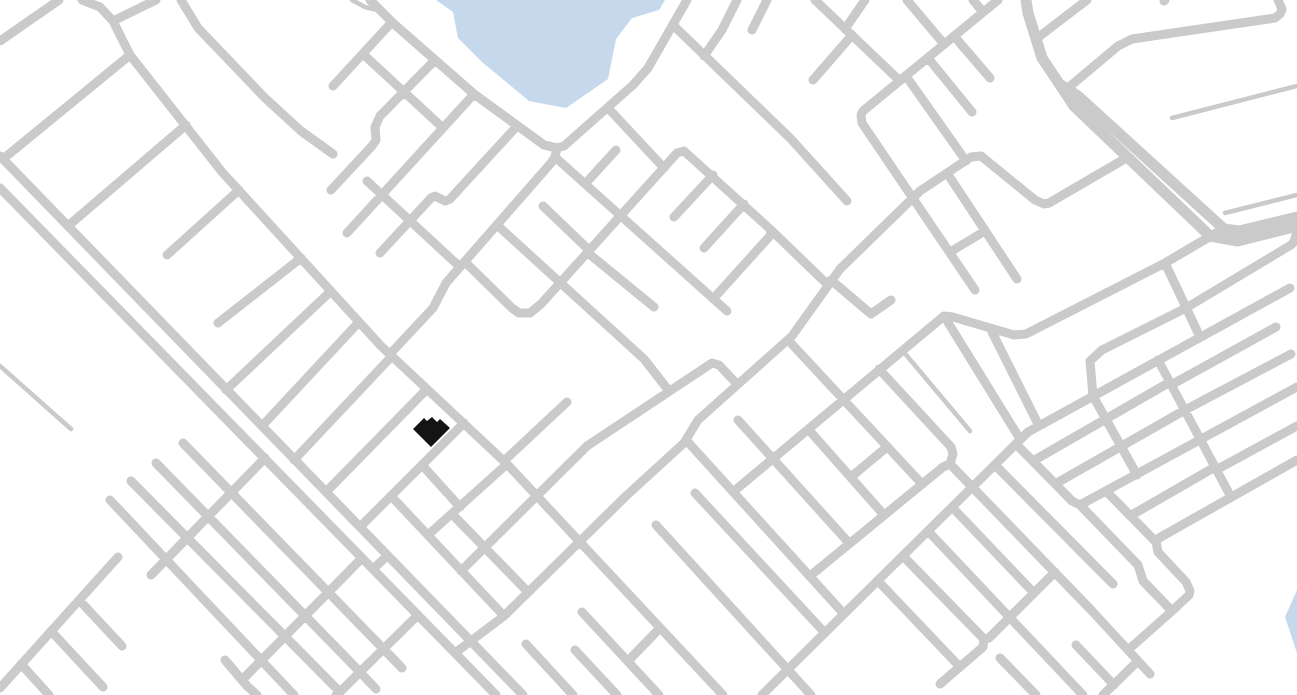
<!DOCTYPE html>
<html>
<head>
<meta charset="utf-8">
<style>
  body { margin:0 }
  canvas { display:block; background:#fff }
</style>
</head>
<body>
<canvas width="1297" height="695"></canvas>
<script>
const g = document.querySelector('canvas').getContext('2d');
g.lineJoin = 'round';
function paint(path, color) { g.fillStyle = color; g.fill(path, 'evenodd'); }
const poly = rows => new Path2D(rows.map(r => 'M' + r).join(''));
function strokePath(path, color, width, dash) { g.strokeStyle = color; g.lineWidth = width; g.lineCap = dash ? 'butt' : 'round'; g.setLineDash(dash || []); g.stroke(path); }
paint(poly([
  [436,0,665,0,659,10,632,18,616,39,608,79,566,108,529,101,482,62,458,38,453,12],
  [1297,590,1297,653,1285,617]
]), '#c5d8ec');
paint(poly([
  [432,417,437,422,440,419,450,428,431,447,413,429,424,418,427,421]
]), '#141414');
strokePath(poly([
  [352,0,365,7,377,10],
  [1172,118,1297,86],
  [1225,213,1297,195],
  [902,350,970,431],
  [0,366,71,429]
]), '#cacaca', 4.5);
strokePath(poly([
  [82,0,100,7,113,21,130,55,222,172,381,346,507,464,723,695],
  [181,0,198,28,265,98,301,131,333,154],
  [370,0,394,24,474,94,544,145,557,148,564,146,633,85,648,68,687,0],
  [815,0,900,81],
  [907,0,944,44],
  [973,0,983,12],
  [1164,1,1165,0],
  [113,21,156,0],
  [673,25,791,139,847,201],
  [845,29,865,0],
  [752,30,767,0],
  [954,36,990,78],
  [1036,39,1087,0],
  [0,41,59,0],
  [363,54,443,128],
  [704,56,722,30,737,0],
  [928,58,972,112],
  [906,76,966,161],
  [813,80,852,35],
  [333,86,392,22],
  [1068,88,1118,46,1132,39,1275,18,1280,14,1282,9,1278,0],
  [608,108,664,168],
  [0,156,523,695],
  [555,157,727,311],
  [3,159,130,55],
  [947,173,1017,279],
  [367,181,460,267],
  [585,184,616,150],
  [0,188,496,695],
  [331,190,372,146,376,140,375,127,380,116,435,60],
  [543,206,590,251],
  [674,217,713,175],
  [497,225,644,359,669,391],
  [68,226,186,125],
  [770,229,828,285],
  [347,233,474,94],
  [704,248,744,204],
  [950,252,985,231],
  [380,253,431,198,435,196,445,201,450,199,517,126],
  [588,253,654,307],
  [167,255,239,190],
  [465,262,512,308,519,313,530,313,541,304,677,153,684,151,770,229,771,233,769,237,713,299],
  [1165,263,1200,337],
  [831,280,871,314,891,300],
  [975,290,862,123,861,115,863,111,998,0],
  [944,316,1020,439],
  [218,323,301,258],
  [990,328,1039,426],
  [788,340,922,484],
  [390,354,433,308,446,283,551,163,555,157,557,148],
  [1158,360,1231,497],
  [879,369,951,447,953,454,950,464],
  [1171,385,1276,327],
  [226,390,331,291],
  [738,420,849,543],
  [262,426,359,322],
  [808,429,884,515],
  [686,440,844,614],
  [183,443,402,668],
  [1016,444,1072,501,1080,505,1297,387],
  [294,460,392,356],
  [504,461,567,402],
  [1033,461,1170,382],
  [156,463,360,672,418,615],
  [422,465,460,507],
  [995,465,1113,584],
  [1216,470,1297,426],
  [1137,475,1093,396,1090,361,1102,350,1186,308,1291,245,1294,242,1297,231],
  [851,477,887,447],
  [131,481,340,692,336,695],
  [1055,484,1185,410,1291,354],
  [326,492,427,389],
  [733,492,944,316,953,317,1014,335,1026,334,1165,263,1216,233],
  [1107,492,1156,542],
  [695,493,825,633],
  [391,496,504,616],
  [110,500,294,695],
  [1080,505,1138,565,1143,581,1172,611],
  [952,507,1034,593],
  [452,514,528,592],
  [1130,516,1215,467],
  [656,525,811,695],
  [360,527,464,423],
  [928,531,1083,695],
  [428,535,507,464],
  [903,556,984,639,989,638,1055,572],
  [373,569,387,556],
  [461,571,587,446,712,363,719,365,737,384],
  [151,575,265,458],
  [810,576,943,467,950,464,1092,611,1150,674],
  [878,581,959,666],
  [79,600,122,646],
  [582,612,659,695],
  [51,631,103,687],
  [526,644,573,695],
  [1076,645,1114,685],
  [575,650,617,695],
  [1128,650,1172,611,1189,595,1190,591,1186,582,1158,552,1156,542,1159,538,1297,460],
  [455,653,504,616,626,496,684,443,698,420,792,336,840,269,920,191,971,157,981,156,1035,200,1044,204,1049,203,1128,157],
  [1000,658,1036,695],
  [225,660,247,686,257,695],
  [628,661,660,628],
  [21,664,49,695],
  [242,680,362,558],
  [940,684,983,647,984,639],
  [0,688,118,557],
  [340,692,360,672,376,689],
  [762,695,1028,432,1290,288],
  [1103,695,1138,661]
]), '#cacaca', 9);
strokePath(poly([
  [1026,0,1028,13,1042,58,1074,106,1210,236,1238,241,1297,226],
  [1061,85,1078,96,1224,229,1239,231,1297,217]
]), '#cacaca', 11);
</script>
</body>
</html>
